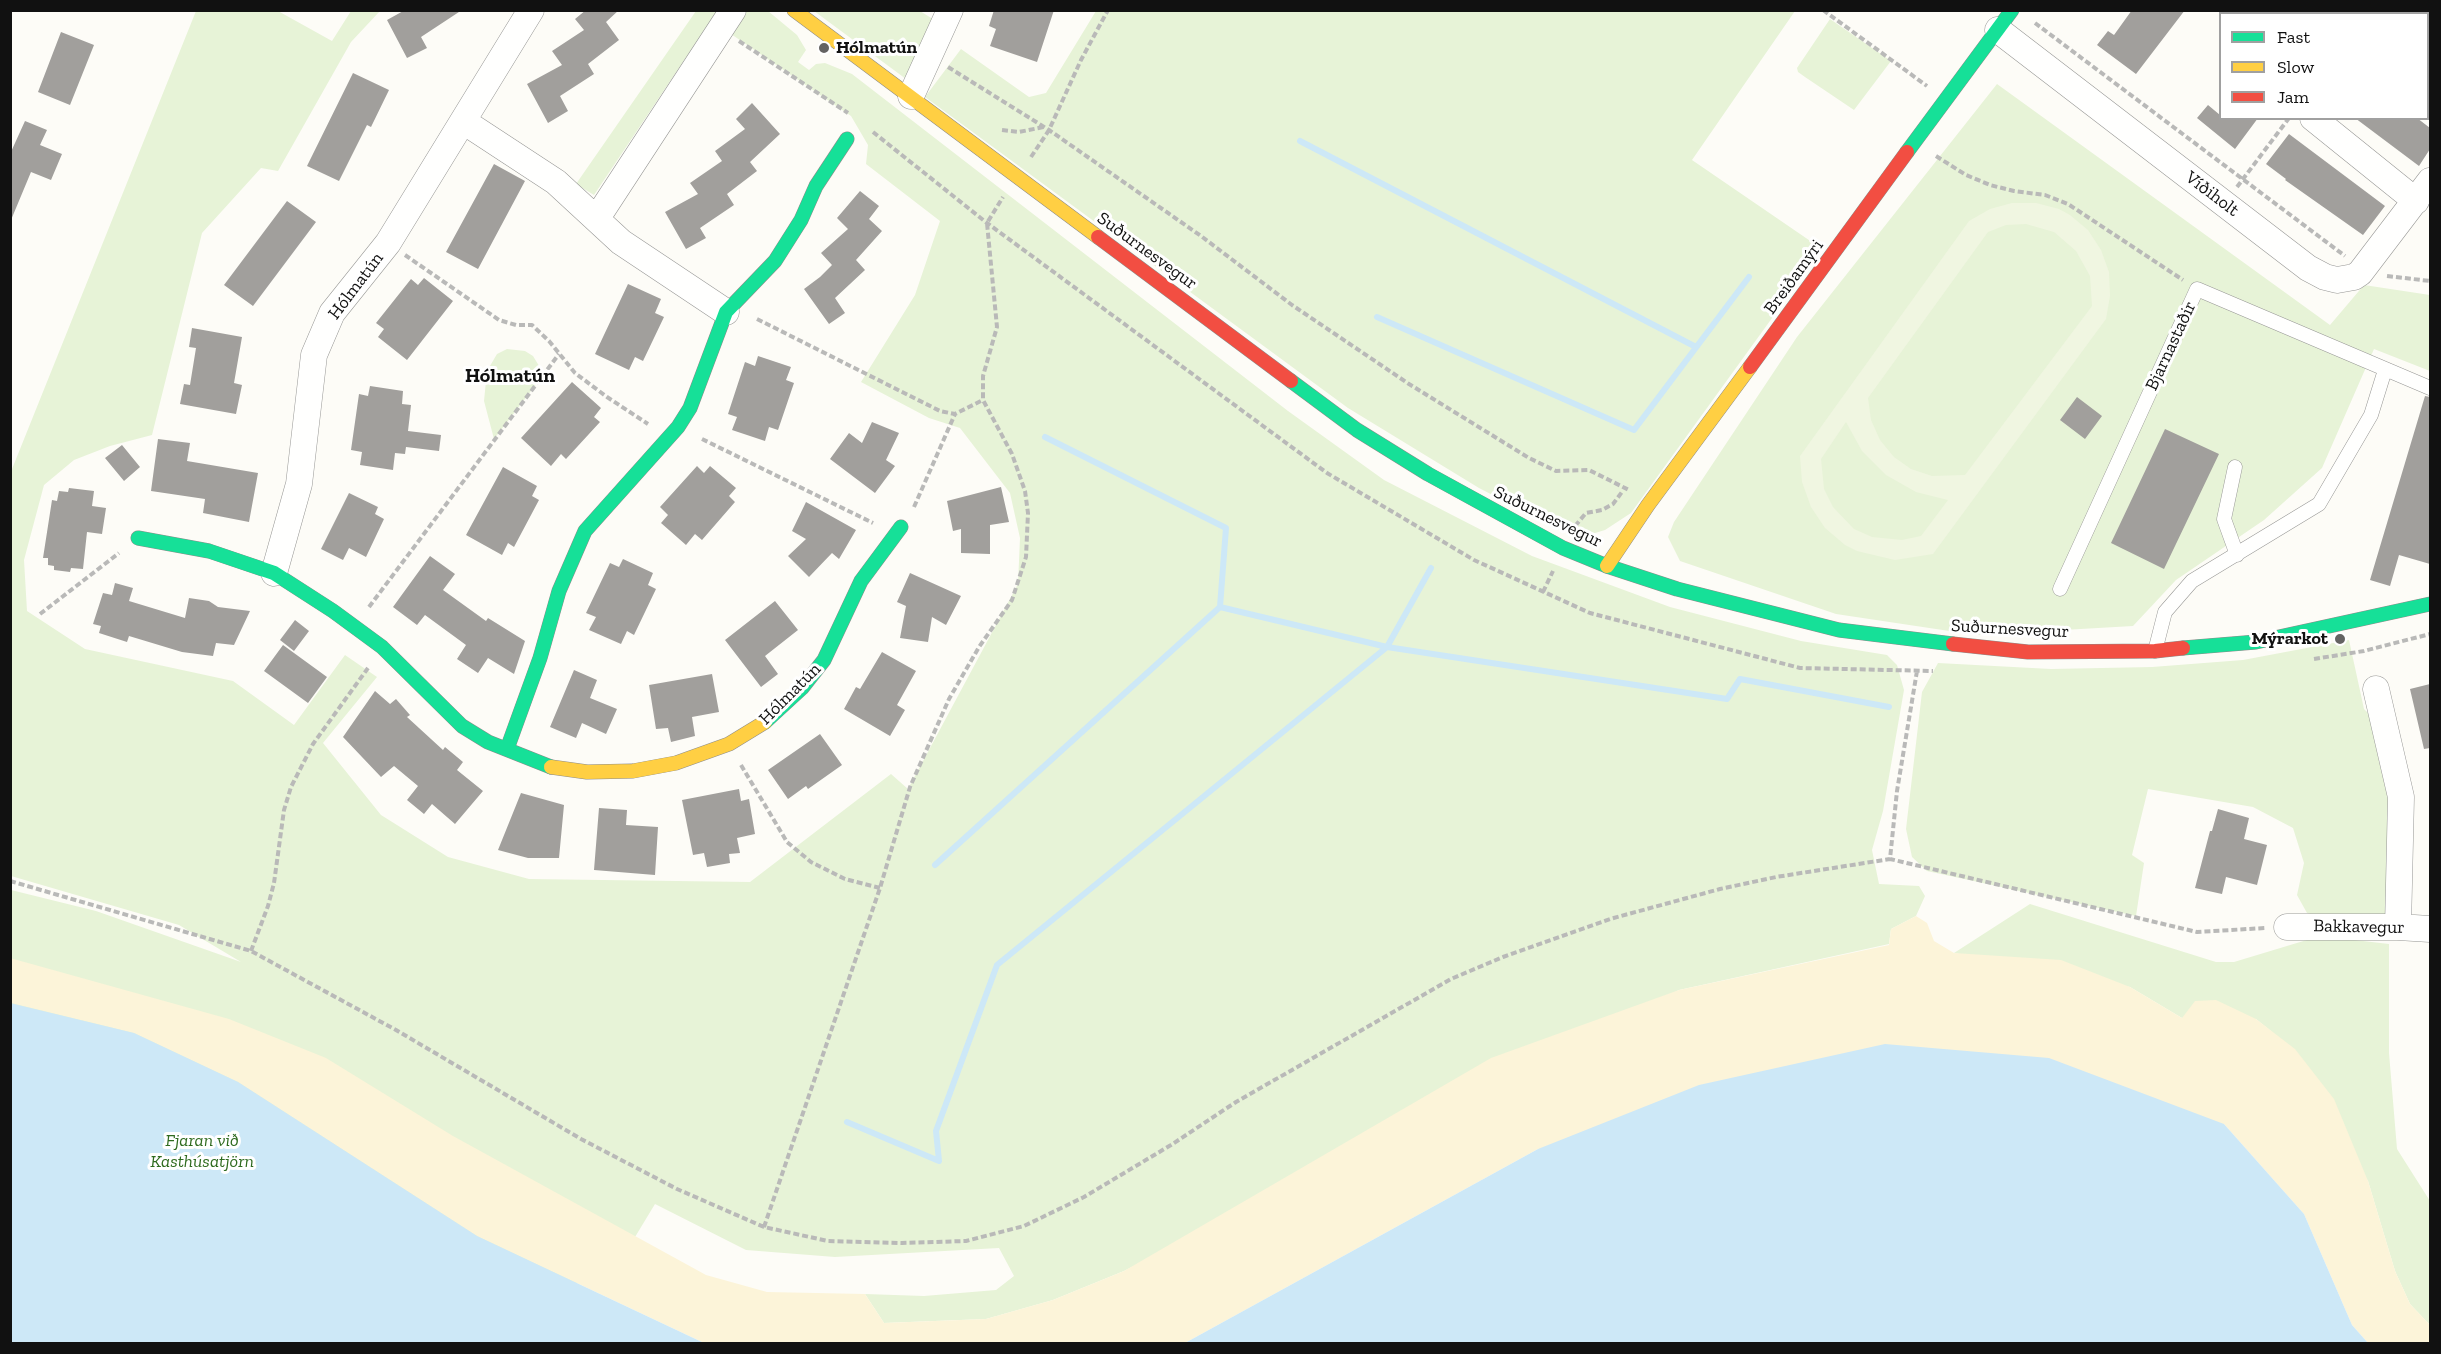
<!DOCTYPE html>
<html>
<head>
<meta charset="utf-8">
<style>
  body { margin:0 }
  #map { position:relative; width:2441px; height:1354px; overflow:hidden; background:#fdfcf7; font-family:"Zilla Slab",serif }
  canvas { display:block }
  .frame { position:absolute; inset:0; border:12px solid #111; pointer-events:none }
  .legend { position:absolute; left:2219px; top:12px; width:210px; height:108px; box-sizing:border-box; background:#fff; border:2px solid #a0a0a0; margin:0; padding:8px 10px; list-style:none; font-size:18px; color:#111 }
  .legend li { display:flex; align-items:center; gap:12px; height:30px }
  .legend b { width:30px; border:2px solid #a0a0a0 }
</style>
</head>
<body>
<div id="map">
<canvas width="2441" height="1354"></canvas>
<div class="frame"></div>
<ul class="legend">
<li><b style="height:8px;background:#16e098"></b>Fast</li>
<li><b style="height:8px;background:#ffcf43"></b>Slow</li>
<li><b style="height:8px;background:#f24e42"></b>Jam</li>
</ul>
</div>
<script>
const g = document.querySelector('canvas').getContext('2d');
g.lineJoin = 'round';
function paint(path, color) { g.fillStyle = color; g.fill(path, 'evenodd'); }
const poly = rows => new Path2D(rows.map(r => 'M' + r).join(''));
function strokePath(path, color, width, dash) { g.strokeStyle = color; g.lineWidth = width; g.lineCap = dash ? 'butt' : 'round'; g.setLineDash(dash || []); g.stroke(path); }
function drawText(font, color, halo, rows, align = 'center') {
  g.font = font + ' "Zilla Slab",serif'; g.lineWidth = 6; g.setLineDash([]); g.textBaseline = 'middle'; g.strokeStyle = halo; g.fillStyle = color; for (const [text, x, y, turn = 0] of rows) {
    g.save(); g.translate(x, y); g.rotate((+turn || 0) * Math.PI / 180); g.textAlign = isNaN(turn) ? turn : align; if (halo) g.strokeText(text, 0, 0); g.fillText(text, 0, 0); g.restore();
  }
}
paint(poly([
  [196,11,278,11,332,41,351,11,380,11,351,42,278,171,261,168,202,233,152,435,110,446,74,460,44,485,24,560,27,611,85,649,233,681,294,725,345,655,377,677,323,743,381,815,448,857,529,879,750,882,891,774,908,789,1018,584,1020,538,1010,493,960,428,929,418,861,382,915,295,940,221,866,164,868,145,851,116,731,34,743,11,768,11,797,35,806,50,798,62,809,70,816,64,825,63,852,74,1288,411,1384,480,1532,556,1670,607,1801,641,1887,655,1897,665,1904,690,1883,811,1872,850,1879,884,1919,886,1925,896,1916,916,1891,929,1889,944,1679,990,1124,1271,1053,1300,986,1319,884,1323,865,1294,924,1296,996,1290,1014,1276,999,1248,835,1257,746,1250,655,1204,609,1280,11,1343,11,890,96,911,241,962,179,925,11,876,10,474],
  [696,11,717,11,594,195,576,184],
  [814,11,920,11,936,21,906,79],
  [1096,11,1795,11,1692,160,1822,249,1631,513,1605,530,1585,536,1562,531,1479,488,1348,408,925,97,961,49,1029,97,1046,93],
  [1830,19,1891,61,1854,110,1805,77,1798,72,1797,68],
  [1997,84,2330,325,2364,285,2430,295,2430,371,2374,349,2322,468,2264,520,2176,580,2133,626,1976,635,1836,614,1680,561,1668,537,1674,522,1797,337],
  [507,349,525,351,533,356,544,374,494,439,484,401,487,371,497,354],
  [2349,640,2364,709,2372,717,2391,790,2385,916,2331,920,2307,913,2297,895,2304,863,2293,828,2253,807,2148,789,2132,855,2144,863,2136,916,1927,871,1912,857,1906,829,1922,692,1938,663,2051,669,2152,667,2243,660],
  [2030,904,2216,962,2234,962,2320,936,2389,944,2389,1053,2397,1149,2430,1201,2430,1325,2410,1304,2395,1271,2368,1181,2272,1032,2256,1019,2182,1018,2130,987,1954,953]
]), '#e7f3d7');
paint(poly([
  [1916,916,1927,923,1934,941,1954,953,2061,960,2130,987,2182,1018,2195,1001,2216,1000,2256,1019,2295,1049,2334,1099,2368,1181,2395,1271,2410,1304,2430,1325,2430,1343,2368,1343,2352,1325,2304,1214,2224,1124,1538,1149,1185,1343,704,1343,477,1236,238,1082,134,1033,11,1003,10,958,229,1019,326,1058,453,1136,706,1275,767,1292,865,1294,884,1323,986,1319,1053,1300,1124,1271,1491,1058,1679,990,1889,945,1891,929]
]), '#fcf4d9');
paint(poly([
  [2012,203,2036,203,2059,209,2070,215,2088,230,2101,250,2109,272,2110,296,2106,319,1933,554,1895,560,1857,551,1845,545,1825,528,1811,507,1802,482,1800,456,1969,221,1990,209],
  [2026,224,2054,232,2076,251,2090,276,2092,306,1965,475,1932,476,1911,469,1894,457,1880,440,1871,420,1868,398,1988,232,2006,225],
  [1846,422,1862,451,1886,475,1916,492,1948,500,1921,536,1902,540,1872,537,1854,529,1833,507,1824,489,1821,459]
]), '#f0f6e1');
paint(poly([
  [10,1003,134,1033,238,1082,477,1236,704,1343,11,1343],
  [1885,1044,2049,1058,2224,1124,2304,1214,2352,1325,2368,1343,1185,1343,1538,1149,1699,1085]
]), '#cde8f7');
strokePath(poly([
  [1300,141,1696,347],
  [1377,317,1634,430,1749,277],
  [1045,437,1226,528,1220,607],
  [935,865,1220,607,1387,647,1727,699,1740,679,1889,707],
  [847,1122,939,1161,936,1131,997,965,1387,647,1431,568]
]), '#cde8f7', 6);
paint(poly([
  [405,10,462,10,421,37,427,48,407,58,387,20],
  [586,10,619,10,606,22,619,40,588,64,594,74,560,96,568,111,548,123,527,84,562,65,552,51,584,30,575,19],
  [994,10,1054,10,1037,62,990,46,996,29,989,26],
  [2132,10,2185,10,2136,74,2097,45,2108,31,2114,35],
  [61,32,94,45,70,105,38,92],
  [353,73,389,90,371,127,367,125,339,181,307,166],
  [752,103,780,134,750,162,757,171,727,194,734,205,700,228,706,238,686,249,665,212,698,194,690,183,722,161,715,151,745,129,736,119],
  [2208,105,2220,115,2220,118,2258,118,2235,149,2197,118],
  [2355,118,2417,118,2430,128,2430,149,2419,166],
  [25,121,47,130,40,145,62,154,51,180,31,172,11,220,10,154],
  [2289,134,2385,206,2363,235,2285,180,2286,179,2266,164],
  [494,164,525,181,478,269,446,252],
  [860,191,879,206,869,219,882,231,856,260,865,270,835,298,845,313,829,324,804,289,820,277,832,265,821,253,848,229,837,218],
  [287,201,316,222,253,306,224,285],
  [424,278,453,301,407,360,378,337,384,329,376,323,411,279,418,285],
  [628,284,661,299,655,313,664,317,643,361,635,357,629,370,595,354],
  [192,328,242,337,234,383,242,385,236,414,180,404,184,384,190,385,196,348,189,347],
  [758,356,791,367,786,380,794,383,778,430,769,427,765,441,732,430,737,417,728,414,745,362,755,366],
  [572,382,601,408,594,417,600,422,566,459,561,454,551,466,521,438],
  [370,386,403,391,402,404,411,405,408,431,441,435,439,451,406,447,405,454,395,453,393,470,360,465,362,452,351,450,359,394,368,396],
  [2425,396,2430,397,2430,564,2399,555,2390,586,2370,580],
  [2077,397,2102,416,2085,439,2060,420],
  [872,422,899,433,886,460,895,466,875,493,830,459,849,433,862,443],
  [2165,429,2219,454,2164,569,2111,543],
  [158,439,190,443,187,461,258,473,249,522,203,513,205,499,151,491],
  [122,445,140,467,124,481,105,458],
  [697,466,704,473,710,466,736,488,729,496,735,502,702,540,695,534,686,545,661,523,668,515,660,507],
  [503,467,537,486,532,496,539,500,514,547,508,543,502,555,466,535],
  [1001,487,1009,522,990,525,990,554,961,553,961,529,953,531,947,501],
  [69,488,94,491,92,506,106,508,102,534,87,532,83,569,71,568,70,572,54,570,54,566,48,565,48,558,43,558,52,500,57,501,59,491,68,492],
  [349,493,378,507,375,514,384,519,366,557,349,548,343,560,321,549],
  [806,502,856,530,839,559,832,553,809,577,788,556,806,539,792,531],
  [430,556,455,574,443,590,486,621,488,618,525,641,514,674,488,658,478,673,457,659,466,645,425,615,417,625,393,607],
  [623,559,653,573,648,585,656,589,634,635,627,631,621,644,589,630,596,617,586,613,610,563,619,567],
  [910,573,961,596,946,625,932,617,928,642,900,638,906,606,897,602],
  [115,583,133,588,129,601,185,618,189,598,209,601,218,607,250,611,234,645,216,643,213,656,182,652,129,636,127,642,99,633,101,626,93,624,103,593,112,595],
  [775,601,798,630,765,656,778,674,761,687,725,640],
  [295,620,309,631,294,651,280,640],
  [283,645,327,677,308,703,264,671],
  [882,652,916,671,897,705,905,710,890,736,844,709,856,687,860,689],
  [574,670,597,680,590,698,617,709,606,734,582,723,576,738,550,727],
  [712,674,719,712,692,717,695,736,671,742,668,728,656,729,649,685],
  [2430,684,2430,748,2424,749,2410,689],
  [375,691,390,704,396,699,410,715,407,717,443,750,445,747,463,762,457,770,483,791,455,824,432,804,424,814,407,800,418,786,394,766,381,777,343,737],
  [820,734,842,765,808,789,806,786,788,799,768,770],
  [739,789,741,801,749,799,755,834,737,838,740,853,729,854,730,863,707,867,704,853,693,855,682,800],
  [521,793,564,805,559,858,528,858,498,850],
  [599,808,627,810,626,825,658,827,655,875,594,870],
  [2218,809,2249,818,2244,839,2267,845,2257,885,2226,877,2222,894,2195,888,2210,831,2212,831]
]), '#a19f9c');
const lane = poly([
  [2235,467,2224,519,2237,555],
  [2060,589,2197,289,2430,388],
  [2155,651,2165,612,2192,581,2319,504,2371,415,2385,370]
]);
const street = poly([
  [1998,30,2308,268,2325,277,2337,280,2354,277,2360,273,2430,181],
  [2428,88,2430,90],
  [911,96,950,10],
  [2313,118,2416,201],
  [463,121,556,182,621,242,726,312],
  [597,218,733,10],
  [274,573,299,484,314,355,332,313,388,243,531,10],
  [2376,689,2401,797,2398,927],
  [2287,927,2398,927,2430,929]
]);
const fast = poly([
  [1907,152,2012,10],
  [1291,381,1357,430,1428,474,1563,548,1607,566,1677,589,1839,630,1953,644],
  [138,538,209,551,274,573,333,611,382,647,462,726,488,742,551,767],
  [2183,648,2256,642,2430,604],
  [765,722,802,688,824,660,861,581,901,527],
  [507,749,540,658,559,591,585,531,678,427,690,408,726,312,775,261,801,220,816,186,847,139]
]);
const slow = poly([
  [794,10,1098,237],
  [1607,566,1648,505,1750,367],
  [551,767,587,772,633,771,676,763,729,744,765,722]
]);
const jam = poly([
  [1098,237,1291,381],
  [1750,367,1907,152],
  [1953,644,2028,652,2155,651,2183,648]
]);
strokePath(lane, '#979795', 15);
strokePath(street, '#979795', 27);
strokePath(fast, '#8e8d8b', 15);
strokePath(slow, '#8e8d8b', 15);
strokePath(jam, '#8e8d8b', 15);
strokePath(poly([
  [1823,10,1927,86],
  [2369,14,2371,10],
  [2035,23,2345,256],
  [739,41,848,113],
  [948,67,1049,130,1201,236,1292,305,1409,384,1529,458,1556,471,1589,470,1629,490],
  [1002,130,1019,132,1044,127],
  [873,132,987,223,1327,473,1474,560,1590,613,1800,668,1933,671],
  [1936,156,1966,175,1990,185,2014,191,2045,195,2068,204,2183,280],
  [1031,157,1049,130,1081,60,1108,10],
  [2237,187,2289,118],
  [405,255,499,320,516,325,532,325,549,341,575,373,607,397,648,424],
  [2387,276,2430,281],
  [757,319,940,411,955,414,983,400],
  [702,439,873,523],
  [914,507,955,414],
  [1575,526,1586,513,1602,510,1613,504,1622,492],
  [1543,592,1553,571],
  [369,607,559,354],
  [40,614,119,553],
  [2314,659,2364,651,2430,634],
  [1917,671,1897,791,1890,859,2197,932,2265,928],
  [741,765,787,842,811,862,845,879,880,888],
  [10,881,251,951,396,1030,581,1139,677,1189,764,1227,828,1241,902,1243,966,1241,1024,1226,1084,1197,1171,1145,1236,1102,1451,979,1503,957,1610,919,1720,889,1776,877,1890,859],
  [251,951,268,906,274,883,284,810,291,787,313,744,368,668],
  [764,1227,880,888,910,787,949,699,979,647,1012,600,1026,557,1028,513,1025,491,1012,454,983,400,983,376,997,327,987,223,1003,197]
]), '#b9b9b8', 4, [6, 3]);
strokePath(lane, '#fffffe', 14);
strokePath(street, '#fffffe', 26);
strokePath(fast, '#16e098', 14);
strokePath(slow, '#ffcf43', 14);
strokePath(jam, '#f24e42', 14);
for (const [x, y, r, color] of [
  [824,48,6,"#646362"],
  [2340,639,6,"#646362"]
]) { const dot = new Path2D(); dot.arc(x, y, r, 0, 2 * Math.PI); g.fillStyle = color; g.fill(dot); strokePath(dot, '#fff', 2); }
drawText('bold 18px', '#111', '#fff', [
  ["Hólmatún",836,48],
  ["Mýrarkot",2328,639,"right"]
], 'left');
drawText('18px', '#111', '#fff', [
  ["Víðiholt",2212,194,37],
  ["Suðurnesvegur",1147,251,36],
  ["Breiðamýri",1794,277,-54],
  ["Hólmatún",356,286,-53],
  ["Bjarnastaðir",2171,346,-65],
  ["Suðurnesvegur",1548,517,26],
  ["Suðurnesvegur",2010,629,3],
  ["Hólmatún",790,694,-45],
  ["Bakkavegur",2359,927,1]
]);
drawText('italic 18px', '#2f6b1f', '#fff', [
  ["Fjaran við",202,1141],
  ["Kasthúsatjörn",202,1162]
]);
drawText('bold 20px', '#111', '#fff', [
  ["Hólmatún",510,376]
]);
</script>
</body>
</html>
